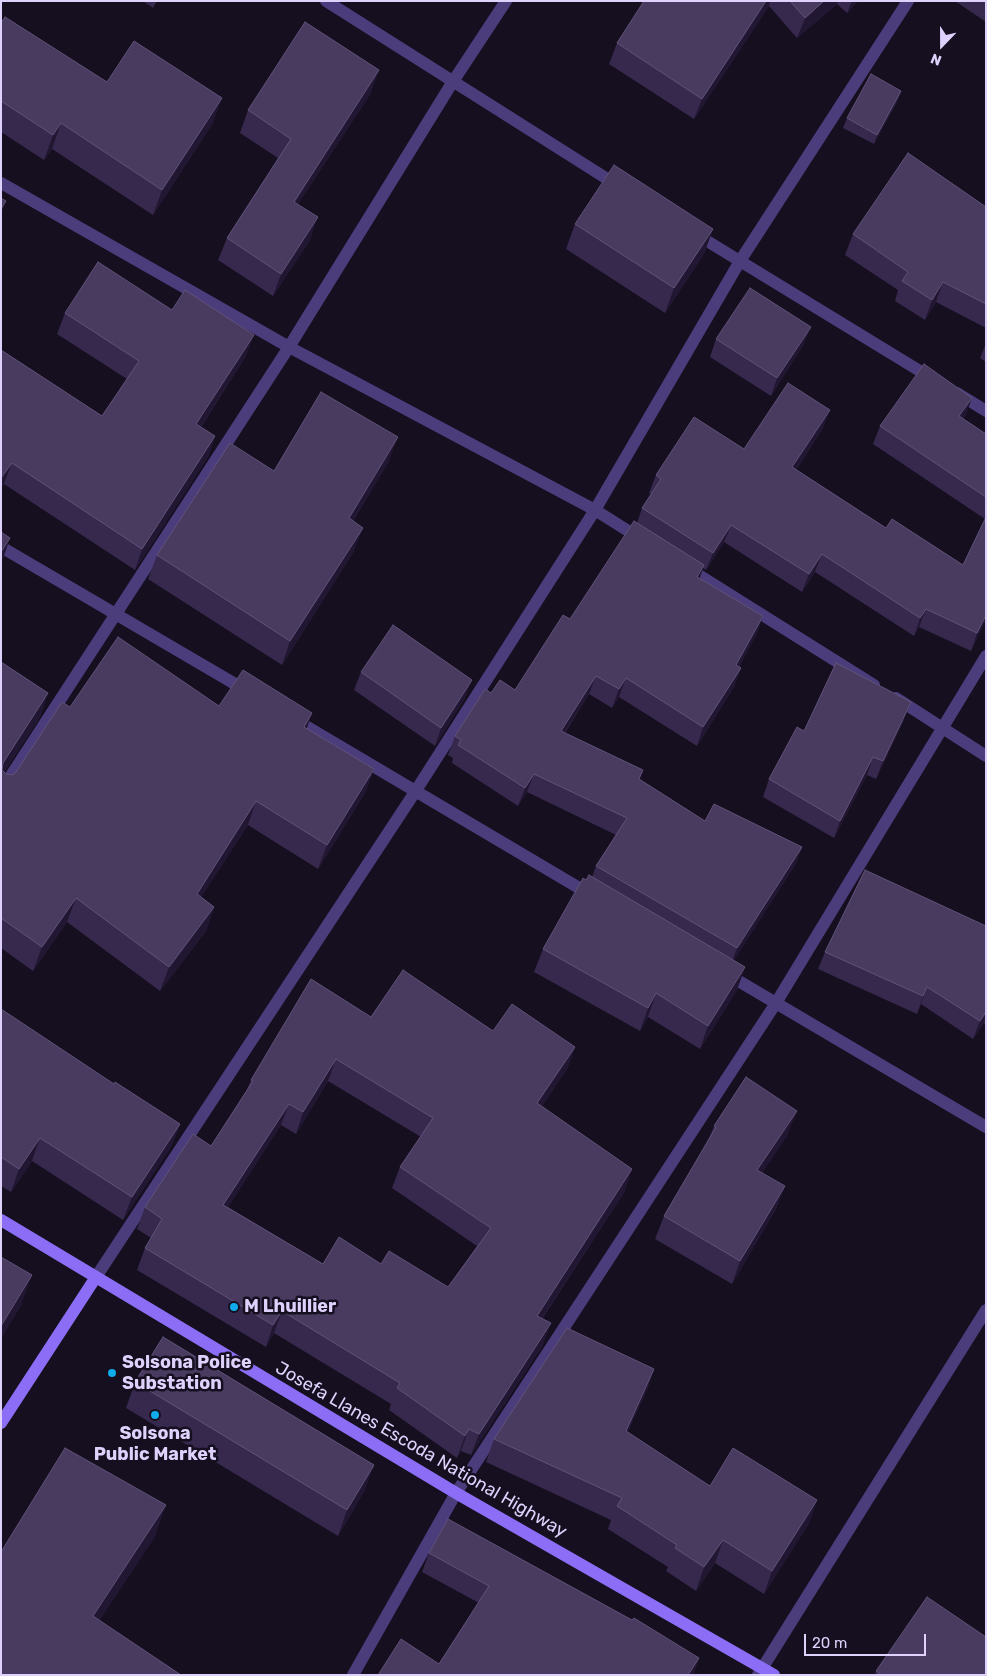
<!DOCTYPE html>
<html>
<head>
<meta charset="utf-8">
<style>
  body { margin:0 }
  #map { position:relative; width:987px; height:1676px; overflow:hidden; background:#150f20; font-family:Rubik,sans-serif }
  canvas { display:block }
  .frame { position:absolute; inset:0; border:2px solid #ded1fc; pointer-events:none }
  .north { position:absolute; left:917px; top:20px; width:50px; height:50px; -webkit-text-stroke:4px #150f20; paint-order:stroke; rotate:202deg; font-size:14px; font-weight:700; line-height:20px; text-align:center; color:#ded1fc }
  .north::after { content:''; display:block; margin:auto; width:18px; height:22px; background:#ded1fc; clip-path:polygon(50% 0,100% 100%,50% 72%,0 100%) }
  .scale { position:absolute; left:804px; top:1634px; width:122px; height:22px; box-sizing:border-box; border:2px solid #ded1fc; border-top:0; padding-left:6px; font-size:15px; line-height:18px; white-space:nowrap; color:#ded1fc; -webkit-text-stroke:4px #150f20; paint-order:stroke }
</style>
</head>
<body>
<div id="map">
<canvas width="987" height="1676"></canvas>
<div class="frame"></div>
<div class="north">N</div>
<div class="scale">20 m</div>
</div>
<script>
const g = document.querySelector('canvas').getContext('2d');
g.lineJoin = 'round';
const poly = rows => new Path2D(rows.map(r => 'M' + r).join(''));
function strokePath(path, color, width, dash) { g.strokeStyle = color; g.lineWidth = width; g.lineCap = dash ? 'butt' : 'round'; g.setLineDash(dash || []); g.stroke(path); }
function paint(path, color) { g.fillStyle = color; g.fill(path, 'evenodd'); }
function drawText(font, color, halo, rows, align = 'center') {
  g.font = font + ' Rubik,sans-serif'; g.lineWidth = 5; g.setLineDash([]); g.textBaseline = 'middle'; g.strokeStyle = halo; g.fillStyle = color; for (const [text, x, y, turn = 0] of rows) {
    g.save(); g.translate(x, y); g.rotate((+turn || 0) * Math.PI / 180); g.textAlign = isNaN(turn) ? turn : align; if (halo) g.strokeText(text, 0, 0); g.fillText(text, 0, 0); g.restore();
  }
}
strokePath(poly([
  [326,1,620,187],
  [1,183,289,347,595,510,641,539],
  [694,233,933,379],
  [957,393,986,411],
  [1,547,247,691],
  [686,567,874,685],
  [896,698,986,756],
  [292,718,591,895],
  [1,791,289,347,452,83,506,1],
  [725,973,986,1127],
  [96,1277,415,792,595,510,740,261,908,1],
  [353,1675,456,1493,776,1003,986,656],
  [758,1675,986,1310]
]), '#4b3d7c', 12);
strokePath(poly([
  [1,1220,456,1493,774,1675],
  [1,1423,96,1277]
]), '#8b6ef5', 12);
paint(poly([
  [143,1,157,1,153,8],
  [644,1,858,1,847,13,837,4,797,38,769,6,694,119,609,64,617,43],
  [955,1,986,1,986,22],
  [1,23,107,82,213,123,153,215,52,149,44,160,1,132],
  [901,91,898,100,874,144,843,128,847,118],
  [371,93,298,204,310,240,273,296,218,260,227,238,278,158,240,133,248,110],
  [986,207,986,328,936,302,925,320,895,301,898,290,845,255,853,234],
  [575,224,713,229,704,254,665,313,566,249],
  [172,310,246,356,201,427,215,436,208,457,135,570,4,484,1,488,1,350,102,416,127,379,57,334,65,313],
  [716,339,804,344,771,396,710,357],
  [986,343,986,362,980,358],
  [966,415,963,419,986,434,986,619,971,651,919,627,914,636,815,572,802,592,724,542,706,570,703,568,700,579,763,616,756,635,739,667,741,668,734,687,697,746,619,697,612,708,589,694,565,733,705,821,802,847,795,865,734,960,745,967,737,990,700,1049,648,1017,640,1031,534,972,543,949,586,880,592,877,596,866,616,835,527,792,518,806,452,763,453,758,448,755,455,736,491,693,515,690,570,619,637,523,642,508,651,494,649,493,656,475,744,449,823,428,796,470,886,528,963,565,985,519,873,444,880,426],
  [389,461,353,521,354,551,282,665,148,579,157,555,274,471],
  [1,662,48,693,40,717,4,772,6,774,13,775,16,772,70,707,219,706,307,729,374,769,365,793,318,869,248,825,201,897,214,907,206,931,160,991,67,922,33,971,1,948],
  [361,672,465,698,435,746,354,690],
  [904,720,876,779,867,775,834,838,763,797,769,779,804,731],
  [986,926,986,1025,984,1023,973,1039,921,1004,917,1014,818,969,825,952],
  [1,1009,114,1084,180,1124,171,1147,123,1220,32,1161,11,1192,1,1186],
  [371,1017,493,1031,575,1047,567,1069,542,1106,625,1191,542,1319,543,1345,471,1455,461,1451,457,1458,389,1410,391,1404,274,1333,266,1347,137,1270,145,1248,151,1238,137,1229,145,1207,211,1146,246,1092,251,1080],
  [328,1081,421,1137,400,1167,392,1188,477,1246,448,1287,381,1264,323,1264,228,1207,281,1125,296,1134],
  [714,1126,788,1134,762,1173,785,1186,776,1209,732,1284,655,1239,664,1216,708,1141],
  [654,1369,646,1392,627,1433,710,1486,817,1500,809,1523,764,1594,715,1563,696,1591,666,1571,668,1567,608,1529,611,1520,486,1462,494,1439],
  [135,1382,365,1490,338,1536,126,1408],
  [429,1553,699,1658,693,1675,378,1675,439,1664,479,1603,422,1572],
  [876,1671,986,1675,875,1675]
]), '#37294d');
paint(poly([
  [766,1,770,1,769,6,694,119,702,99],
  [824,1,838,1,837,4,797,38,805,18],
  [852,1,858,1,847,13],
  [379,70,371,93,285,224,294,202],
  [901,91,898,100,874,144,877,135],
  [222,98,213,123,153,215,162,190],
  [61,123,52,149,44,160,53,135],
  [6,201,1,215,1,209],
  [318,217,310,240,273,296,281,274],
  [713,229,704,254,665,313,674,288],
  [943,282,936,302,925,320,932,300],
  [811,327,804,344,771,396,777,378],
  [254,335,246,356,189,445,196,424],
  [972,398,966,415,952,434,959,416],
  [830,410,823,428,786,485,792,467],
  [215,436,208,457,135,570,142,549],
  [398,437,389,461,340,542,349,518],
  [12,463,4,484,1,488,1,478],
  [731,525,724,542,706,570,713,553],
  [363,528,354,551,282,665,290,641],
  [10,538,3,559,1,562,1,552],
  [822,554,815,572,802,592,809,574],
  [704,565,697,584,697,577],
  [926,609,919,627,914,636,920,618],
  [986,615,986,619,971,651,977,633],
  [763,616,756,635,730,684,736,665],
  [741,668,734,687,697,746,703,727],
  [596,676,589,694,554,749,561,731],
  [626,678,619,697,612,708,619,689],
  [472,680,465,698,435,746,441,728],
  [48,693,40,717,1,776,3,763],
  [911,702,904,720,876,779,883,761],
  [312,713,304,737,304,727],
  [873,757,867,775,834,838,840,821],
  [374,769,365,793,318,869,327,845],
  [534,774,527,792,518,806,525,788],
  [256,801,248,825,188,918,197,894],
  [802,847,795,865,730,967,737,948],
  [76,898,67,922,33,971,42,947],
  [214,907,206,931,160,991,169,967],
  [745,967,737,990,700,1049,708,1026],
  [927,987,921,1004,917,1014,923,996],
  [656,993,648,1017,640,1031,648,1008],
  [986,1012,986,1018,984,1023,973,1039,980,1021],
  [575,1047,567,1069,530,1124,537,1103],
  [336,1059,328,1081,296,1134,303,1112],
  [289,1104,281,1125,215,1227,223,1205],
  [797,1111,788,1134,749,1193,757,1170],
  [180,1124,171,1147,123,1220,132,1197],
  [40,1138,32,1161,11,1192,19,1169],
  [632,1169,625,1191,529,1338,537,1316],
  [785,1186,776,1209,732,1284,740,1261],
  [32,1275,21,1306,1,1339,1,1326],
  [282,1311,274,1333,266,1347,273,1325],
  [551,1323,543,1345,471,1455,479,1434],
  [654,1369,646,1392,617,1455,626,1431],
  [469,1429,461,1451,457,1458,465,1436],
  [374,1465,365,1490,338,1536,347,1510],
  [817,1500,809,1523,764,1594,772,1571],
  [166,1505,155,1537,82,1647,93,1616],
  [723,1540,715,1563,696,1591,704,1567],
  [699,1658,693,1675,688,1675]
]), '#221733');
const building = poly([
  [644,1,766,1,702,99,617,43,644,1],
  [790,1,824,1,805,18,790,1],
  [5,17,107,82,134,41,222,98,162,190,61,123,53,135,1,101,1,23,5,17],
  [305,22,379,70,294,202,318,217,281,274,227,238,291,139,248,110,305,22],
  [871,74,901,91,877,135,847,118,871,74],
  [908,153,986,207,986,304,943,282,932,300,902,281,908,272,853,234,908,153],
  [614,165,713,229,674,288,575,224,614,165],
  [1,198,6,201,1,209,1,198],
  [98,262,172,310,185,290,254,335,196,424,215,436,142,549,12,463,1,478,1,350,102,416,139,361,65,313,98,262],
  [750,288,811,327,777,378,716,339,750,288],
  [924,364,972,398,959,416,986,434,986,497,880,426,924,364],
  [788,383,830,410,792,467,886,528,892,519,963,565,986,517,986,615,977,633,926,609,920,618,822,554,809,574,731,525,713,553,642,508,661,479,656,475,694,417,744,449,788,383],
  [321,392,398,437,349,518,363,528,290,641,157,555,230,443,274,471,321,392],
  [634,521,704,565,697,577,763,616,736,665,741,668,703,727,626,678,619,689,596,676,561,731,643,770,639,779,705,821,714,804,802,847,737,948,596,866,627,818,534,774,525,788,458,745,461,740,455,736,485,689,491,693,500,680,515,690,563,615,570,619,634,521],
  [1,532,10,538,1,552,1,532],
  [393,625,472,680,441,728,361,672,393,625],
  [118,637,219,706,243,670,312,713,304,727,374,769,327,845,256,801,197,894,214,907,169,967,76,898,42,947,1,918,1,662,48,693,3,763,2,770,6,774,13,775,16,772,62,702,70,707,118,637],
  [836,663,911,702,883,761,873,757,840,821,769,779,797,727,804,731,836,663],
  [865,870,986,926,986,1012,980,1021,927,987,923,996,825,952,865,870],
  [589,875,745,967,708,1026,656,993,648,1008,543,949,583,878,586,880,589,875],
  [403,970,493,1031,512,1004,575,1047,537,1103,632,1169,537,1316,551,1323,479,1434,469,1429,465,1436,397,1388,400,1383,282,1311,273,1325,145,1248,162,1219,145,1207,193,1134,211,1146,253,1081,251,1080,311,979,371,1017,403,970],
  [336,1059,433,1118,400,1167,491,1228,448,1287,389,1251,381,1264,339,1237,323,1264,223,1205,289,1104,303,1112,336,1059],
  [1,1009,114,1084,115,1082,180,1124,132,1197,40,1138,19,1169,1,1157,1,1009],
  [746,1077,797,1111,757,1170,785,1186,740,1261,664,1216,716,1127,714,1126,746,1077],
  [1,1257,32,1275,1,1326,1,1257],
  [567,1328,654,1369,626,1431,710,1486,733,1448,817,1500,772,1571,723,1540,704,1567,675,1548,677,1545,617,1506,622,1498,494,1439,567,1328],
  [163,1337,374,1465,347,1510,135,1382,163,1337],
  [65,1448,166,1505,93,1616,181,1675,1,1675,1,1552,65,1448],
  [448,1519,632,1620,634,1618,699,1658,688,1675,378,1675,401,1639,439,1664,489,1586,429,1553,448,1519],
  [927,1597,986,1637,986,1675,882,1675,876,1671,927,1597]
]);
paint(building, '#493b60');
strokePath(building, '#605278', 1);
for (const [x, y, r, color] of [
  [234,1307,5,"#0fabea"],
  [112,1373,5,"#0fabea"],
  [155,1415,5,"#0fabea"]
]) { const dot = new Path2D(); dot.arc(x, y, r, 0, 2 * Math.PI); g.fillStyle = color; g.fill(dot); strokePath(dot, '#150f20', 2); }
drawText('bold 18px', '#ded1fc', '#150f20', [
  ["M Lhuillier",244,1307],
  ["Solsona Police",122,1363],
  ["Substation",122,1384],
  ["Solsona",155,1434,"center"],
  ["Public Market",155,1455,"center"]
], 'left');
drawText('18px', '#ded1fc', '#150f20', [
  ["Josefa Llanes Escoda National Highway",421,1450,30]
]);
</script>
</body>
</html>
